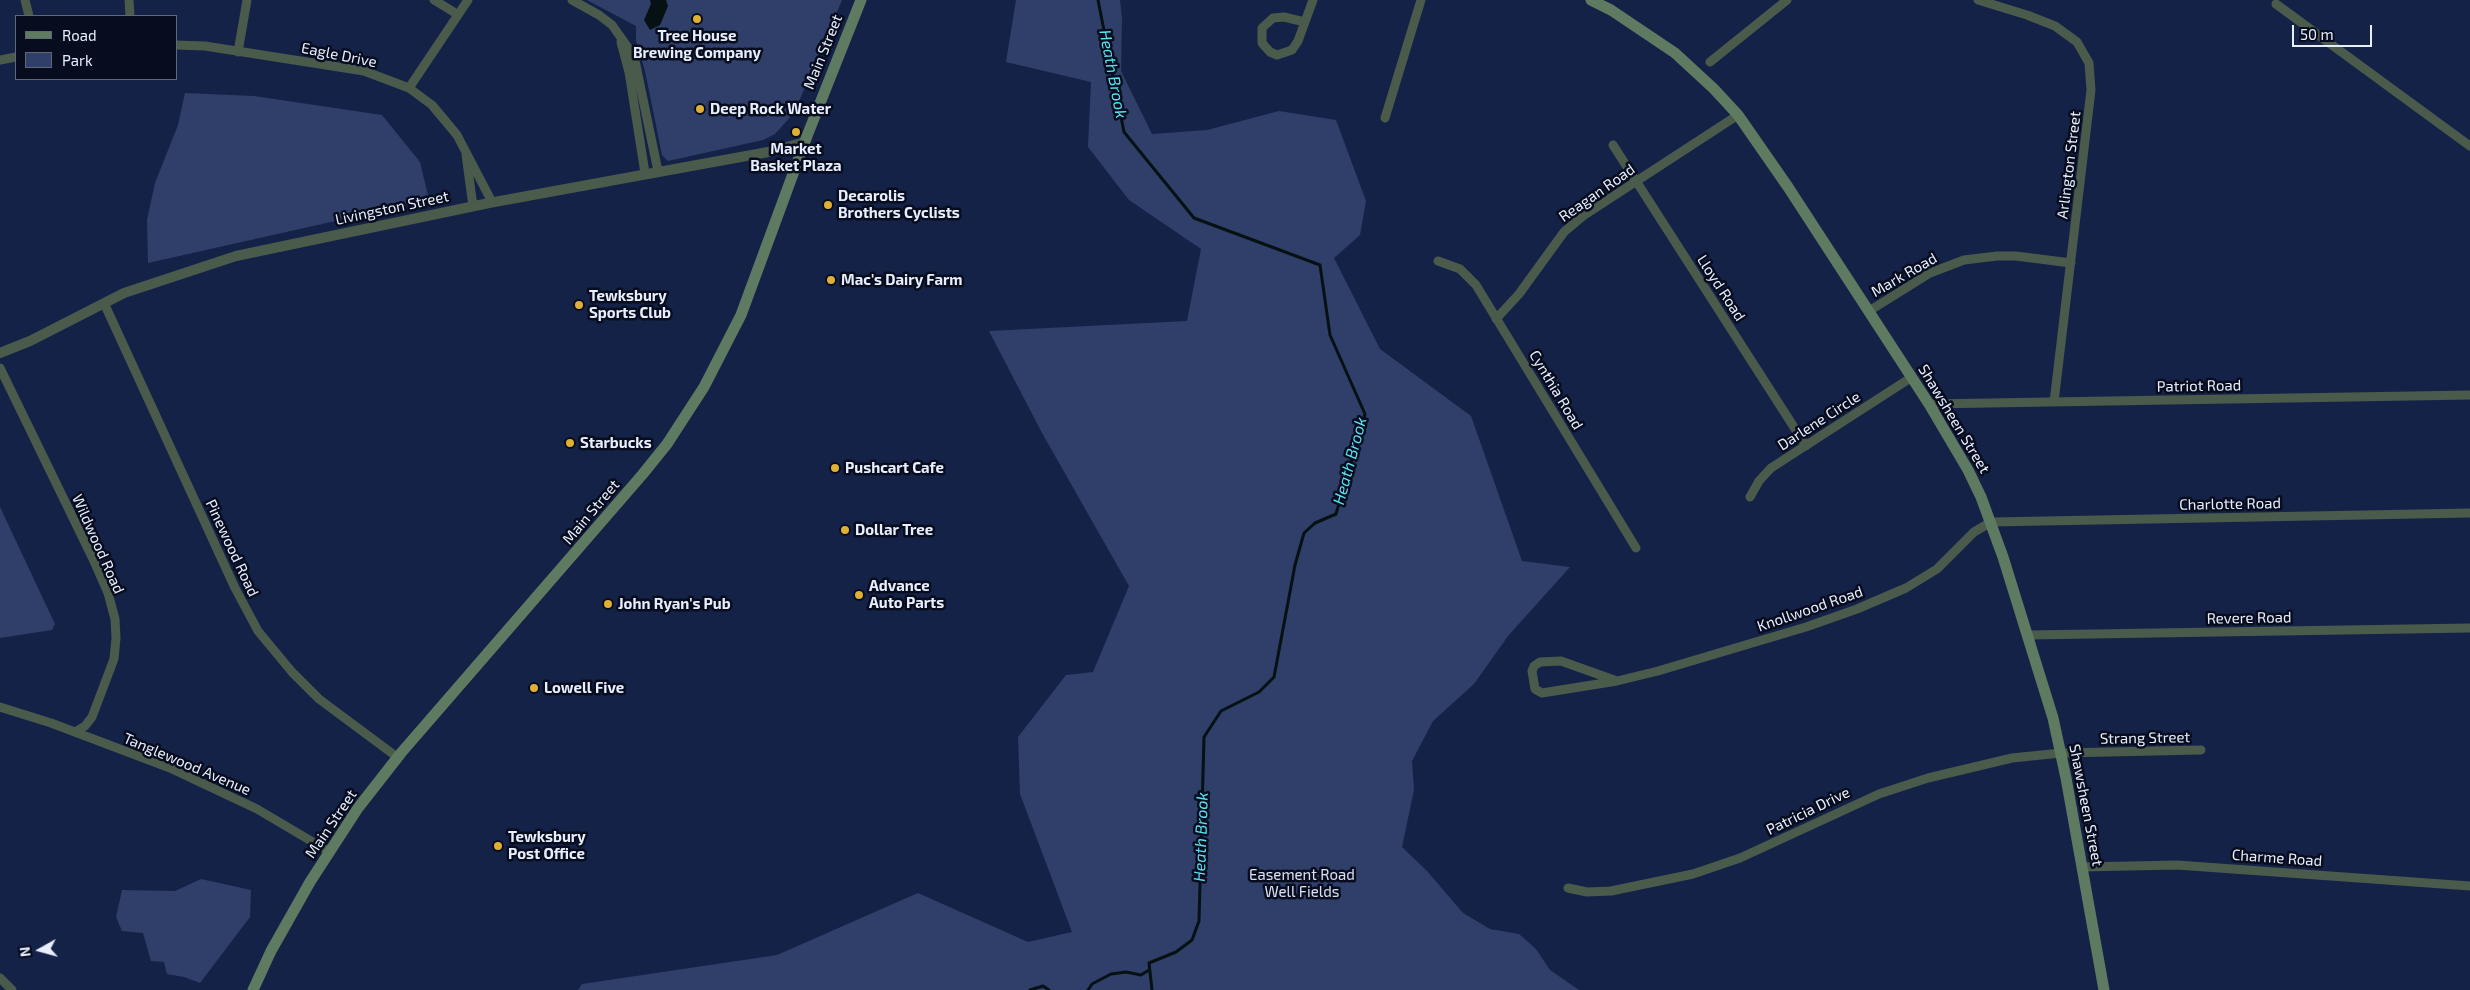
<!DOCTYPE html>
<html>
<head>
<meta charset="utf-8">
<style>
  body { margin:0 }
  #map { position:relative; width:2470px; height:990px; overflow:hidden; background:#152248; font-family:"Exo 2",sans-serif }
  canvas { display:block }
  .legend { position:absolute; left:15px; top:15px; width:162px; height:65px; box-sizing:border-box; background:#070d1e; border:1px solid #616777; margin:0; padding:6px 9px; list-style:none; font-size:15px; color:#e7eefd }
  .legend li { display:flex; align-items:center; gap:10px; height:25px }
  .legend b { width:25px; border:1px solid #616777 }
  .north { position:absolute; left:15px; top:925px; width:50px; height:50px; -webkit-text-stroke:4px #070d1e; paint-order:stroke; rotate:263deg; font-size:14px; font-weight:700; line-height:20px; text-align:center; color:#e7eefd }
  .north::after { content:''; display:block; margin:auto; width:18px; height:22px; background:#e7eefd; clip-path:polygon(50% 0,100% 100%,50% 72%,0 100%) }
  .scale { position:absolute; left:2292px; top:25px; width:80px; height:22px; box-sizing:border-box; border:2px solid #e7eefd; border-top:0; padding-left:6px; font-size:15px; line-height:18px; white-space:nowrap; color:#e7eefd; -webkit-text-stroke:4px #070d1e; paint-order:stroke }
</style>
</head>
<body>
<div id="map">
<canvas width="2470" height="990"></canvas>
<ul class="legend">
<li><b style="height:6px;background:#5e7a60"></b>Road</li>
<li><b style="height:14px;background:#2f3f69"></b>Park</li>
</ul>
<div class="north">N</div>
<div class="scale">50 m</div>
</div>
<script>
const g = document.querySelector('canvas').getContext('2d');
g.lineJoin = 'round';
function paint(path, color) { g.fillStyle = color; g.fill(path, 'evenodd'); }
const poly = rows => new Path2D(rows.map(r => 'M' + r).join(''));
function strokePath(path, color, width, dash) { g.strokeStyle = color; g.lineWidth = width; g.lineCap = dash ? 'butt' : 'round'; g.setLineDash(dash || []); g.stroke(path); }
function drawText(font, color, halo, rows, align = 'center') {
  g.font = font + ' "Exo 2",sans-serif'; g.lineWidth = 5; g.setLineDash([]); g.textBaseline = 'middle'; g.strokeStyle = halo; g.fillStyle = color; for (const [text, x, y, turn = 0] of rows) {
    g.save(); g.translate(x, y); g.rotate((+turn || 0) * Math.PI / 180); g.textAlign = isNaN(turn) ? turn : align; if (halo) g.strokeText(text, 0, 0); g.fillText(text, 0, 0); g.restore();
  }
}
paint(poly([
  [587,0,842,0,794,113,775,134,763,140,668,161,662,155,645,71,636,41,636,26],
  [1016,0,1120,0,1122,18,1121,71,1152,134,1207,130,1279,111,1336,120,1366,201,1360,235,1334,258,1380,349,1471,416,1522,561,1570,567,1508,636,1474,684,1433,721,1412,761,1414,790,1402,847,1427,871,1463,913,1490,929,1519,934,1536,949,1550,970,1579,990,578,990,582,984,777,955,918,893,1028,942,1072,932,1020,794,1018,737,1066,675,1093,672,1129,586,1042,433,989,331,1187,321,1201,249,1129,200,1088,147,1091,82,1006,62],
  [185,93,254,96,382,115,420,162,429,200,148,263,147,220,155,183,178,125],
  [0,507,55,624,52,630,0,638],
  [201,879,251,890,250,917,200,983,184,977,167,974,164,962,151,961,143,933,122,931,116,917,122,890,175,891]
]), '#2f3f69');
paint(poly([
  [650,0,666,0,668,6,660,25,650,30,644,20,651,4]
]), '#051112');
strokePath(poly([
  [1098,0,1124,132,1194,218,1320,265,1330,335,1365,414,1336,514,1315,523,1304,533,1295,565,1274,677,1259,692,1221,711,1204,737,1199,921,1192,940,1176,952,1149,963,1152,990],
  [1030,990,1043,986,1049,990],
  [1088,990,1092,984,1111,974,1126,972,1141,975,1149,970]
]), '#051112', 3);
strokePath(poly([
  [25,0,29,16],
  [129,0,130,16],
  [434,0,457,14],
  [572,0,599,15,612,25,634,56,658,171],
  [1978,0,2027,15,2055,26,2077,42,2089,63,2091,90,2054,402],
  [2276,4,2470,146],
  [1305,22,1284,17,1273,18,1262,28,1262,43,1270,52,1277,55,1292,50,1298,41,1313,0],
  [621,42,629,72,645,173],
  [176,45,205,46,364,71,409,88,432,105,457,135,492,202],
  [238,52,247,0],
  [0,60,16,57],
  [1710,62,1787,0],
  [409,88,468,0],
  [1385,118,1421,0],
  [1613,145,1806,446],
  [466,155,473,206],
  [1438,261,1460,269,1476,285,1636,548],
  [104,303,235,588,258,631,292,672,319,699,397,757],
  [1869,311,1930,273,1964,260,1997,256,2016,256,2071,263],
  [1496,319,1519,294,1564,232,1583,216,1738,115],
  [0,368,93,559,108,593,115,619,116,638,114,659,92,717,85,726,75,732],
  [1929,404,2470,395],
  [1750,497,1759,481,1771,468,1912,377],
  [2029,635,2470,628],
  [1617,681,1561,661,1540,662,1534,666,1532,671,1535,689,1542,693,1617,681,1658,671,1806,627,1857,609,1906,588,1937,569,1974,532,1991,522,2470,513],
  [0,707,51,723,170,768,257,809,328,851],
  [2082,867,2177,865,2470,886],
  [1568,888,1587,892,1611,891,1693,874,1740,858,1879,794,1928,778,2012,758,2061,753,2201,750],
  [0,978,12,990]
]), '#4a5b4b', 9);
strokePath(poly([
  [0,353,30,341,124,293,236,256,489,203,768,152,805,142]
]), '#4a5b4b', 10);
strokePath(poly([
  [1591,0,1611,10,1675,53,1714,89,1738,115,1788,187,1929,404,1968,470,1981,497,2003,557,2053,718,2066,778,2104,990],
  [253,990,271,951,310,882,358,808,401,753,642,475,667,444,704,387,741,315,807,136,861,0]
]), '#5e7a60', 11);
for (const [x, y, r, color] of [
  [697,19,5,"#dfb033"],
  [700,109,5,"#dfb033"],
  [796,132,5,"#dfb033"],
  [828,205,5,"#dfb033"],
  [831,280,5,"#dfb033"],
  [579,305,5,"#dfb033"],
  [570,443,5,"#dfb033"],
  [835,468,5,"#dfb033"],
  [845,530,5,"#dfb033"],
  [859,595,5,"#dfb033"],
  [608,604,5,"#dfb033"],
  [534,688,5,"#dfb033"],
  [498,846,5,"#dfb033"]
]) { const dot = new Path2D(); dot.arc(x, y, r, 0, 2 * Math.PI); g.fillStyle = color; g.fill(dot); strokePath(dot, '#070d1e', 2); }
drawText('bold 15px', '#e7eefd', '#070d1e', [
  ["Tree House",697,36,"center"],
  ["Brewing Company",697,53,"center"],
  ["Deep Rock Water",710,109],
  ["Market",796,149,"center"],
  ["Basket Plaza",796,166,"center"],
  ["Decarolis",838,196],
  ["Brothers Cyclists",838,213],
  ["Mac's Dairy Farm",841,280],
  ["Tewksbury",589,296],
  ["Sports Club",589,313],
  ["Starbucks",580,443],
  ["Pushcart Cafe",845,468],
  ["Dollar Tree",855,530],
  ["Advance",869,586],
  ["Auto Parts",869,603],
  ["John Ryan's Pub",618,604],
  ["Lowell Five",544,688],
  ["Tewksbury",508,837],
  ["Post Office",508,854]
], 'left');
drawText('15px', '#e7eefd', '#070d1e', [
  ["Main Street",823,52,-68],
  ["Eagle Drive",339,55,11],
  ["Arlington Street",2069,165,-83],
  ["Reagan Road",1597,193,-35],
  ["Livingston Street",392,208,-12],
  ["Mark Road",1904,275,-30],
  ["Lloyd Road",1721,288,57],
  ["Patriot Road",2199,386,-1],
  ["Cynthia Road",1556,390,59],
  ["Shawsheen Street",1954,419,59],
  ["Darlene Circle",1819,421,-33],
  ["Charlotte Road",2230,504,-1],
  ["Main Street",591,512,-50],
  ["Wildwood Road",98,544,66],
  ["Pinewood Road",232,548,65],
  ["Knollwood Road",1810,609,-19],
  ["Revere Road",2249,618,-1],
  ["Strang Street",2145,738,-1],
  ["Tanglewood Avenue",187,764,23],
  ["Shawsheen Street",2086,805,79],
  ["Patricia Drive",1808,811,-26],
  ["Main Street",331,824,-56],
  ["Charme Road",2277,858,4]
]);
drawText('15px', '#dae1f2', '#070d1e', [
  ["Easement Road",1302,875],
  ["Well Fields",1302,892]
]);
drawText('italic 16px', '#57e3f5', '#070d1e', [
  ["Heath Brook",1113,74,79],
  ["Heath Brook",1350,461,-75],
  ["Heath Brook",1201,837,-88]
]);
</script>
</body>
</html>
